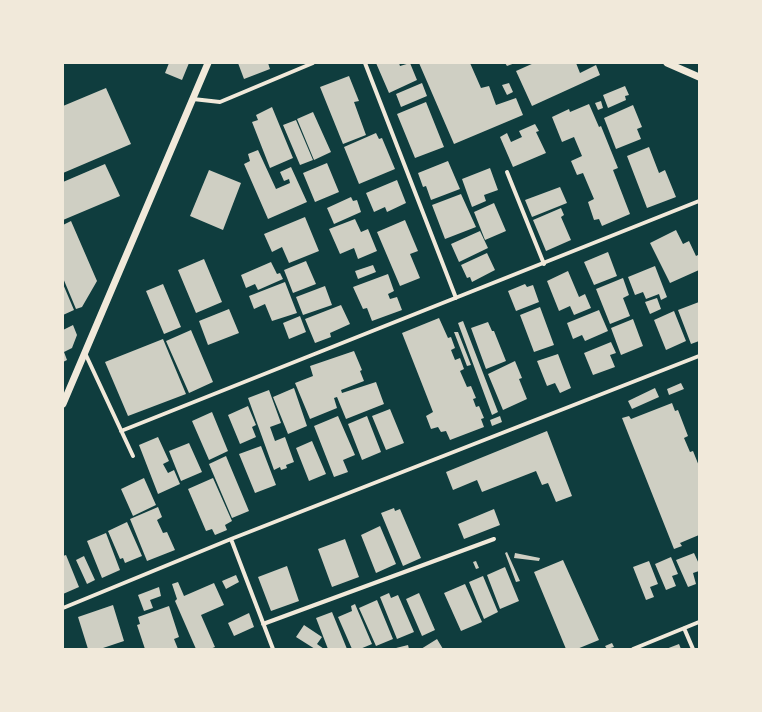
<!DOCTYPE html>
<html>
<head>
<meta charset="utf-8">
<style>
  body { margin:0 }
  #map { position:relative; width:762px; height:712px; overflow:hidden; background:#0f3d3e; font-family:Commissioner,sans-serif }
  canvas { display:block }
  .frame { position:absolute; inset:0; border:64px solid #f1e9da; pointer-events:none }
</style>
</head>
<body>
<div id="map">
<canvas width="762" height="712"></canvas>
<div class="frame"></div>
</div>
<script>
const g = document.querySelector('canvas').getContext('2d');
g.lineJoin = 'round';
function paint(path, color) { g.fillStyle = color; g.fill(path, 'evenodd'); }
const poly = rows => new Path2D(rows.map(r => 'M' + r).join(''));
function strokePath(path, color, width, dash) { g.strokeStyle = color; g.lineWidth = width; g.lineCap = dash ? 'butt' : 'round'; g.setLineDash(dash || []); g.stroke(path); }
paint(poly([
  [169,63,189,63,182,80,165,73],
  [238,63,268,63,270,69,244,79],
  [376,63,399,63,400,66,410,63,417,80,389,93],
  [419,63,470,63,481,88,489,86,496,105,516,98,523,115,454,144],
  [505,63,515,63,507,66],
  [534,63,576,63,580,73,596,65,600,75,532,106,516,71],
  [349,76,359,101,354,102,366,135,343,144,320,87],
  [422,83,427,96,401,107,396,94],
  [509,83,513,92,507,95,502,85],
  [625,86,629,95,625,96,626,100,608,108,603,95],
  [106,88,131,144,63,173,63,106],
  [601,101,603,108,598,110,595,103],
  [426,102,444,147,415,158,397,114],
  [589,104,599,127,601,126,618,168,613,170,630,214,602,226,599,219,594,220,588,202,594,199,583,173,577,175,571,161,582,156,574,137,562,142,552,117,569,109,570,112],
  [633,105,642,127,637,129,641,139,616,149,604,118],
  [272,107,293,158,270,168,252,122,258,120,256,115],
  [313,112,331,152,314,160,297,119],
  [296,120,313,160,300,165,283,125],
  [535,124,539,131,536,132,546,153,513,167,500,137,507,133,511,142,522,137,519,131],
  [376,133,379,139,382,138,395,169,359,184,344,147],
  [649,147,659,173,665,170,676,197,647,208,627,156],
  [258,150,276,189,290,183,289,179,284,181,280,172,291,167,307,202,268,219,244,164,250,161,248,154],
  [448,161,460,189,431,200,426,186,423,187,418,173],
  [327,163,339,192,315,202,303,173],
  [105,164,120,196,63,220,63,182],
  [490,168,498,190,484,195,486,201,472,207,462,179],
  [209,170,241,183,223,230,190,216],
  [397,180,406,203,387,212,385,207,374,212,366,193],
  [560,187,567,203,532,217,525,200],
  [461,194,476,227,445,239,432,205],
  [351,197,353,201,357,200,361,212,334,224,327,208],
  [494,203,506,231,485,240,474,212],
  [561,208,564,215,561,217,571,240,546,251,533,220],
  [305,217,319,251,289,263,282,247,272,252,264,234],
  [355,219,361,232,368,229,377,251,358,259,354,248,340,254,329,229],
  [405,220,418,251,410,254,420,278,400,286,377,232],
  [71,221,97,281,82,307,76,309,63,278,63,225],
  [676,230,683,244,689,241,696,256,698,255,699,270,670,283,650,243],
  [480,231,488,248,459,262,451,244],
  [608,252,617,276,594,285,584,262],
  [487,253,495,270,472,282,470,277,467,278,461,265],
  [204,259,222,302,196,313,178,270],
  [306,261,316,284,293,293,284,270],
  [271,262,277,274,280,273,283,279,258,290,255,284,246,288,241,275],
  [373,265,376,272,358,279,355,271],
  [655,266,667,297,661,300,659,294,646,299,643,292,635,295,628,277],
  [568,271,579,297,585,294,591,308,574,315,570,306,559,311,547,281],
  [388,274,394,291,388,294,390,299,397,297,402,310,372,321,367,308,363,309,353,287],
  [623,278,629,295,623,298,630,316,610,324,596,289],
  [285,282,297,313,272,321,265,304,254,309,249,296],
  [63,284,74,310,63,315],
  [163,284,181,327,164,334,146,291],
  [525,284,527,287,533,285,539,302,516,311,508,291],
  [325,286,332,305,303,315,296,297],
  [657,298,661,309,650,314,645,302],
  [699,302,699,341,691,344,678,310],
  [341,305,350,324,330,333,331,337,315,343,305,319],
  [540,307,554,345,534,352,520,315],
  [229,309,239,333,208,345,199,321],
  [599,310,608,331,585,341,582,335,573,339,567,323],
  [674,311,686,341,666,350,654,320],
  [300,316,306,332,289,339,283,323],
  [439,318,448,338,451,337,455,348,451,350,455,360,460,358,464,369,460,371,467,387,471,386,476,398,473,399,476,407,479,406,484,418,481,419,484,427,450,440,446,431,441,432,438,427,431,429,426,416,433,412,402,333],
  [633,319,643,346,621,355,611,328],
  [463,321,498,412,492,415,458,323],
  [488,322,492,331,494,331,506,361,486,369,471,328],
  [73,325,77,335,72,348,64,352,67,360,63,362,63,330],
  [191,330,213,382,189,393,166,341],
  [454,332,458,332,471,365,467,366],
  [163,339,186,394,128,416,105,362],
  [611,342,616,353,610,355,615,367,593,375,584,353],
  [354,351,362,370,360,371,364,381,341,390,342,393,376,382,384,404,346,419,337,397,334,398,337,408,310,419,295,383,313,376,310,366],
  [558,354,571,388,560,393,555,383,547,386,537,361],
  [515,361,522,378,519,379,527,399,503,410,488,374],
  [681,383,684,389,669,395,667,389],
  [294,388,307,426,288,434,273,397],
  [655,388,659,397,632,409,628,401],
  [269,390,281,423,270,427,275,441,285,437,294,462,286,465,287,468,281,470,280,467,274,470,248,398],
  [672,403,675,411,678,410,688,436,684,438,690,452,693,451,699,466,699,535,680,543,682,546,674,549,622,418,629,416,631,419],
  [248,406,256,425,252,427,256,437,240,444,228,415],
  [390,409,404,443,386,450,372,416],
  [212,412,228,451,209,460,192,421],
  [338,416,355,455,343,460,348,472,334,477,314,426],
  [367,416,381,452,362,460,348,424],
  [500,416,502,422,492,426,490,420],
  [547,431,572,496,556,502,548,483,542,485,536,471,482,492,477,480,453,490,446,472],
  [158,437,169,461,163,464,168,473,174,470,180,484,158,494,139,445],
  [312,441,326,474,309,481,296,448],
  [189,443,202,472,181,481,169,451],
  [261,446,276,485,255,493,239,454],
  [226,456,249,511,232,518,209,464],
  [144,478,156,505,133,516,121,489],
  [213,478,232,521,225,525,227,530,215,535,212,529,206,531,188,489],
  [158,507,162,517,157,520,163,533,167,532,175,550,147,561,130,519],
  [394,508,395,511,400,509,421,558,403,566,381,513],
  [494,509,500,525,464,539,458,524],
  [127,522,142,556,125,563,123,558,120,559,108,531],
  [380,526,396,564,376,573,361,535],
  [106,533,120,570,102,578,87,541],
  [345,539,359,577,332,587,318,549],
  [507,552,520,581,516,582,505,553],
  [515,553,540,558,539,561,514,558],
  [694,553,699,564,699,571,693,573,696,584,688,587,676,560],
  [66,555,79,587,63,594,63,556],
  [84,556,95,580,87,584,76,560],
  [671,557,678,574,672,576,676,586,666,590,655,564],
  [563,560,599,640,577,649,566,649,534,572],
  [476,561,479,568,476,569,473,562],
  [649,561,658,584,650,587,654,597,646,600,633,567],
  [287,566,299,601,271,611,258,577],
  [505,567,519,601,500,609,487,575],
  [236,575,239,582,226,589,222,581],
  [483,576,498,612,484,619,469,582],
  [178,582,184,596,214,583,224,605,201,615,215,647,210,649,196,649,175,601,177,599,172,584],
  [465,584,482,622,461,631,444,593],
  [159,587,161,596,150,600,153,608,144,611,138,595],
  [389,593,391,598,398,595,414,632,397,639,380,597],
  [419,593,435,630,422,636,406,599],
  [377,600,393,639,376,646,359,608],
  [355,604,372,644,360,649,352,649,338,617,352,611,351,606],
  [113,605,124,641,100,649,88,649,78,617],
  [169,606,179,637,174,639,178,649,145,649,137,625,140,624,138,617],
  [332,612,347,649,328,649,316,618],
  [249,613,254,627,234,636,228,623],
  [304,625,322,637,317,644,324,649,315,649,296,637],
  [437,639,443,649,421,649],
  [612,643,614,647,607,649,605,646],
  [679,644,681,649,666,649],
  [408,645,409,649,396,649,396,648]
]), '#cfcfc3');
strokePath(poly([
  [365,63,456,298],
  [193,99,220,102,313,63],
  [507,172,544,264],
  [85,353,133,456],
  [121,431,699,201],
  [231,539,273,649],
  [63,608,231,539,699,356],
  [263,624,494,539],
  [684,628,693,649],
  [633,649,699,622]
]), '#f1e9da', 4);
strokePath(poly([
  [667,63,699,77],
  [63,404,208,63]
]), '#f1e9da', 7);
</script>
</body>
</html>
